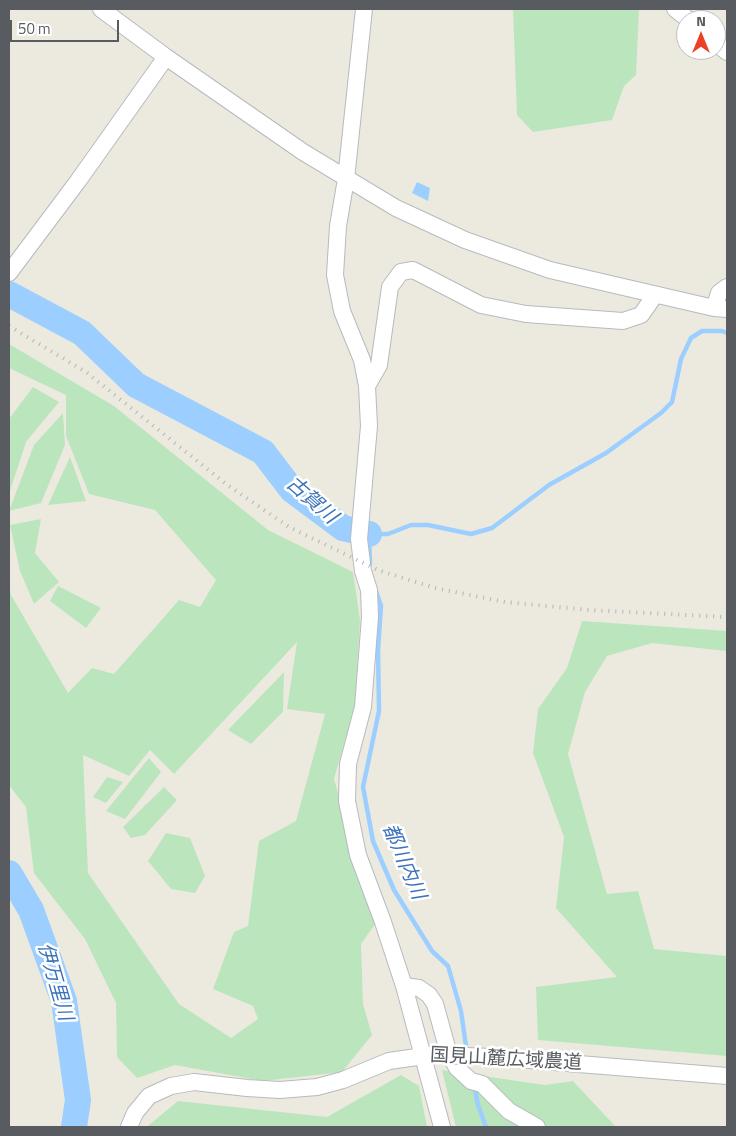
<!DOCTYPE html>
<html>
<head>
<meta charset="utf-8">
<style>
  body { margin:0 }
  #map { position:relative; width:736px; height:1136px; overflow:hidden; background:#eceadf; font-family:"Titillium Web",sans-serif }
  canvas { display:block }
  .frame { position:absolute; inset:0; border:10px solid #585c61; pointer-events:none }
  .north { position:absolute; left:676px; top:10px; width:50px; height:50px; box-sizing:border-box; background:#fff; border:1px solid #bcbec0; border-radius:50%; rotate:0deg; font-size:14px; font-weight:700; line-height:20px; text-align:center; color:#585c61 }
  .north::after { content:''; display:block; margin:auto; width:18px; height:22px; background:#eb4026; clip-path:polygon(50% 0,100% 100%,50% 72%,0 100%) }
  .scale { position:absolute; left:10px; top:20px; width:109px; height:22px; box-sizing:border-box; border:2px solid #585c61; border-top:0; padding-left:6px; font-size:15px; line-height:18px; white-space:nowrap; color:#585c61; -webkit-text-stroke:4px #fff; paint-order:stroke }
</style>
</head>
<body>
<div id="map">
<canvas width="736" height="1136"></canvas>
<div class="frame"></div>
<div class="north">N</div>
<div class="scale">50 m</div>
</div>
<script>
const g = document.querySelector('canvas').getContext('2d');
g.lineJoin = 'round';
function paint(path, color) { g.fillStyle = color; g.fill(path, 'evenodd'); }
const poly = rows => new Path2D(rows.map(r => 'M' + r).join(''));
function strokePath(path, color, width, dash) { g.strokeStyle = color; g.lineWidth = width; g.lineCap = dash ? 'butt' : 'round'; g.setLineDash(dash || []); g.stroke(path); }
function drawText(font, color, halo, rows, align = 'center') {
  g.font = font + ' "Titillium Web","Noto Sans JP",sans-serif'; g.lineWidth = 5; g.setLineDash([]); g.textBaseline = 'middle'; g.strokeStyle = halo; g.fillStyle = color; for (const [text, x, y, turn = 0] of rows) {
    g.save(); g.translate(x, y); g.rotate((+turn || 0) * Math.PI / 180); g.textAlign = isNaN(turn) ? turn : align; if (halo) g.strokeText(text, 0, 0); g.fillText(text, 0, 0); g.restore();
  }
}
paint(poly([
  [513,9,639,9,636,75,624,86,612,120,533,132,517,115],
  [9,344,114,406,268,530,353,572,360,620,355,705,334,779,375,924,361,944,363,1004,372,1035,342,1072,263,1081,175,1065,137,1078,117,1057,116,1003,85,939,34,873,26,807,9,785,9,584,11,595,68,693,92,668,114,674,179,600,200,607,216,580,155,510,89,494,66,436,66,395,9,368],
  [297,642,287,709,325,714,296,821,259,841,248,926,234,932,213,989,253,1006,258,1019,231,1038,179,1004,88,873,83,755,129,776,150,750,174,774],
  [33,387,59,402,26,442,9,494,9,419],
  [63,413,65,445,41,503,9,511,34,445],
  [70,457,86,501,48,505],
  [41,519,35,553,59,582,34,604,20,571,10,525],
  [58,586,101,608,86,628,50,601],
  [582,621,727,631,727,651,652,643,607,656,585,692,568,754,607,894,638,891,654,949,727,956,727,1056,538,1040,536,987,617,977,556,908,564,837,533,753,538,709,567,668],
  [284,672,283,712,251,744,228,730],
  [149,758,161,772,125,819,106,811],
  [107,777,123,782,106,803,93,797],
  [164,787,177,800,145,835,131,838,123,827],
  [166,833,190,838,205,876,195,893,171,889,148,861],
  [442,1070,545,1085,573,1081,616,1127,456,1127],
  [401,1075,419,1086,427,1127,148,1127,149,1125,178,1101,327,1117]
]), '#bbe5bd');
paint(poly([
  [417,182,430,188,428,201,412,193]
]), '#9ccfff');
strokePath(poly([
  [370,564,369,534,388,534,411,525,428,525,471,534,492,528,549,485,606,453,661,413,672,402,681,359,691,338,702,331,722,331,727,333],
  [376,591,381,606,378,650,379,711,363,787,373,841,394,890,432,951,448,966,461,1011,467,1053],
  [474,1085,478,1105,486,1127]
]), '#9ccfff', 4.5);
strokePath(poly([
  [9,294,82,333,136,385,263,452,292,490,343,528,369,534],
  [9,873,31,910,64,1001,78,1100,74,1127]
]), '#9ccfff', 26);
const minor = poly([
  [101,9,166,57,303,152,396,208,465,240,550,270,714,308,727,309],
  [364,9,346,179,338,226,335,275,342,311,362,360,367,386,369,426,359,539,363,571,369,590,370,617,363,707,348,764,347,801,358,855,383,922,404,986,442,1127],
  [675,9,689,20],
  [716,43,727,52],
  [9,273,78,181,166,57],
  [714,308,719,293,727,287],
  [367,386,379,365,390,287,401,272,413,270,481,305,526,314,623,321,641,315,655,295],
  [404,986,419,988,429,995,435,1004,448,1051,457,1068,471,1081,482,1084,509,1111,537,1127],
  [554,1062,727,1076],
  [129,1127,135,1113,149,1096,171,1086,194,1082,247,1088,280,1090,317,1087,343,1080,389,1061,431,1055]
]);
strokePath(minor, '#b7babf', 18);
strokePath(minor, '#fff', 16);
strokePath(poly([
  [9,326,86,372,226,484,289,527,378,570,435,588,505,602,589,610,727,617]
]), '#b3b4b4', 4, [1, 6]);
const minorBridge = poly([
  [437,1055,493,1057,554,1062]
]);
strokePath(minorBridge, '#b7babf', 18, []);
strokePath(minorBridge, '#fff', 16);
drawText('19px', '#585c61', '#fff', [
  ["国見山麓広域農道",506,1060,3]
]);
drawText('italic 20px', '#3c73ba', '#fff', [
  ["古賀川",311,501,41],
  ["都川内川",403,862,67],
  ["伊万里川",54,982,74]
]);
</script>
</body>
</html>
